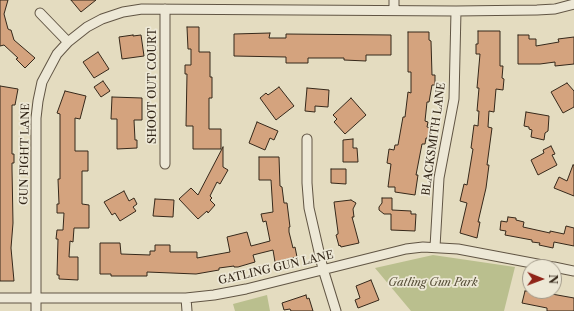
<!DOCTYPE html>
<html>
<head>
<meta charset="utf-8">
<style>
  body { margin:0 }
  #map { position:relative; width:574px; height:311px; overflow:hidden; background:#e4dcc0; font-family:"Libre Caslon Text",serif }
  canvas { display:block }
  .north { position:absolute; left:522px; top:259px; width:40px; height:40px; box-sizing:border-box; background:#ede8d6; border:1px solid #a39b8b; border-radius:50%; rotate:91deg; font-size:11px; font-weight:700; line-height:16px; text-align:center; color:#35281a }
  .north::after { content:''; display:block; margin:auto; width:14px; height:18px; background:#8f2418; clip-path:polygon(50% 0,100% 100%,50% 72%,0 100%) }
</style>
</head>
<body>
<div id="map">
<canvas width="574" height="311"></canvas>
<div class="north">N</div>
</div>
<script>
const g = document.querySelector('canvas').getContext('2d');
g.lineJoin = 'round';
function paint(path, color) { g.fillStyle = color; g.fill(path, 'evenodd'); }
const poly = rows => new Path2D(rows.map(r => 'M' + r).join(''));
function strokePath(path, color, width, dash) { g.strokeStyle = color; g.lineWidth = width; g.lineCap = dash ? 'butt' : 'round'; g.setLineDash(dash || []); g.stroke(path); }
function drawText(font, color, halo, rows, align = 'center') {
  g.font = font + ' "Libre Caslon Text",serif'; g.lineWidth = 3.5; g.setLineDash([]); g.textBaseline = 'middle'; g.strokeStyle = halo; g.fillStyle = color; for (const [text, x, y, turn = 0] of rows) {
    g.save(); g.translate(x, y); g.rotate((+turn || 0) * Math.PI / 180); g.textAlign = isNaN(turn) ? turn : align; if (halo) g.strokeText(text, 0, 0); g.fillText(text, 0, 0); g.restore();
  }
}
paint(poly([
  [433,255,515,267,504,311,411,311,375,268],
  [267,295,270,311,235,311,233,304]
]), '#babf8e');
const building = poly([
  [0,0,8,0,4,14,8,29,10,30,11,30,14,40,35,58,25,68,16,59,18,58,4,45,0,46,0,0],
  [71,0,96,0,81,12,71,0],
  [187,27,199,27,199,52,210,52,210,77,212,77,212,98,209,98,209,129,221,129,221,149,193,149,193,126,186,126,187,74,185,74,185,65,191,65,191,49,188,49,187,27],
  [478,31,500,31,500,66,503,66,502,78,504,79,503,90,496,89,494,112,489,111,488,127,492,128,487,165,489,165,486,188,478,222,480,222,477,238,460,233,467,203,460,201,464,184,467,185,473,149,471,148,474,125,478,126,479,111,477,111,479,88,477,88,480,54,476,54,476,44,478,44,478,31],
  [408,32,429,32,429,40,431,41,432,75,435,75,435,85,432,85,429,102,427,102,425,121,428,122,427,127,430,128,428,138,426,138,425,144,422,144,416,175,418,175,415,195,395,192,395,187,388,187,391,164,387,163,389,149,394,150,395,145,398,145,403,117,405,117,408,92,411,93,411,72,408,72,408,32],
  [270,33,269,38,286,38,286,34,391,35,391,55,366,55,366,61,344,60,344,58,308,58,308,63,286,63,286,57,234,56,234,34,270,33],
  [133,35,133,36,141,35,144,56,122,59,119,37,133,35],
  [518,35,529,35,529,39,536,39,536,46,559,42,558,39,574,37,574,64,555,66,555,62,540,64,518,64,518,35],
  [98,52,109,69,94,78,83,62,98,52],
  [103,81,110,91,101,97,94,87,103,81],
  [567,83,574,91,574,107,563,113,551,92,567,83],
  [0,86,18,89,15,105,12,105,12,154,14,154,14,163,12,163,12,169,13,223,11,248,14,281,0,281,0,86],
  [279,87,294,106,276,120,260,98,266,93,268,95,279,87],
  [307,88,329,90,328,107,315,106,315,112,305,111,307,88],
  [65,91,86,96,80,119,75,118,75,151,88,151,88,171,82,171,82,204,89,205,89,228,74,228,73,242,70,241,69,257,78,257,78,280,59,279,59,275,57,275,58,239,56,239,57,230,63,230,64,213,57,213,57,204,59,204,58,179,60,179,60,114,57,113,65,91],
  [112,97,142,98,142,120,134,120,135,140,137,140,137,148,117,149,117,119,111,119,112,97],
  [351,98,366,115,345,134,334,122,337,119,333,115,351,98],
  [526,112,549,116,548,131,545,133,544,140,531,137,532,130,529,129,529,127,524,126,526,112],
  [257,122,278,131,274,140,270,138,265,150,249,143,257,122],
  [353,139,353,148,357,148,358,162,343,162,343,140,353,139],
  [551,146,555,154,552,155,557,165,538,175,531,160,544,153,543,150,551,146],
  [223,147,223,167,228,170,220,184,217,182,210,196,212,198,210,200,215,205,208,213,207,211,198,219,179,199,191,188,198,195,223,147],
  [259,157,279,157,280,186,282,187,284,203,287,203,290,227,289,227,289,232,293,248,295,247,297,257,275,262,273,250,253,255,255,262,238,267,234,267,234,266,219,268,219,270,196,274,147,272,147,276,111,276,111,274,100,274,100,243,120,243,121,254,150,255,150,251,155,251,155,245,170,245,170,252,197,252,197,258,230,252,227,237,247,232,251,246,270,241,266,221,263,222,261,214,273,212,271,180,259,180,259,157],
  [573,165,574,165,574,196,554,188,559,177,567,181,573,165],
  [331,169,346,169,346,184,331,183,331,169],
  [124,191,129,201,134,198,137,204,133,207,136,211,120,221,115,213,112,215,104,202,124,191],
  [382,198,392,198,392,210,411,211,411,214,416,214,415,231,391,230,391,214,384,214,379,210,379,207,382,203,382,198],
  [155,199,174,200,173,217,153,216,155,199],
  [351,200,356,203,353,209,354,217,352,217,359,243,341,247,340,245,339,246,336,235,338,234,338,232,334,202,351,200],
  [508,217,516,218,516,220,524,222,523,227,550,233,550,231,564,234,566,226,574,228,574,246,554,242,553,248,539,245,540,243,532,242,532,240,505,235,506,231,500,230,501,221,507,222,508,217],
  [371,280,379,300,358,308,355,300,360,298,356,286,371,280],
  [525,291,535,291,574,298,574,311,547,311,547,308,522,303,525,291],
  [306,295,307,299,309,298,313,311,291,311,290,309,284,310,282,303,306,295]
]);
paint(building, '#d4a37e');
strokePath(building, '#35281a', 1);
const minor = poly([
  [394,10,394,0],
  [40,13,68,42],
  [307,139,307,183,309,208,323,269,336,311],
  [165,164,165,9],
  [435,247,439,178,454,99,456,11],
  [554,267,574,271],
  [0,298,186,298,214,295,246,289,406,249,423,247,458,249,553,267],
  [186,298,187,311],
  [36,311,36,118,38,101,42,82,57,54,68,42,87,27,102,19,123,12,142,9,456,11,537,10,555,9,574,4]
]);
strokePath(minor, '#615544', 11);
strokePath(minor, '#ede8d6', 9);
drawText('11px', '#35281a', '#ede8d6', [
  ["SHOOT OUT COURT",153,86,-90],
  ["BLACKSMITH LANE",434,139,-82],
  ["GUN FIGHT LANE",25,154,-89],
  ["GATLING GUN LANE",276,268,-13]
]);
drawText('italic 11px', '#564e37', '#ede8d6', [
  ["Gatling Gun Park",433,283]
]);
</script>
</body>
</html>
